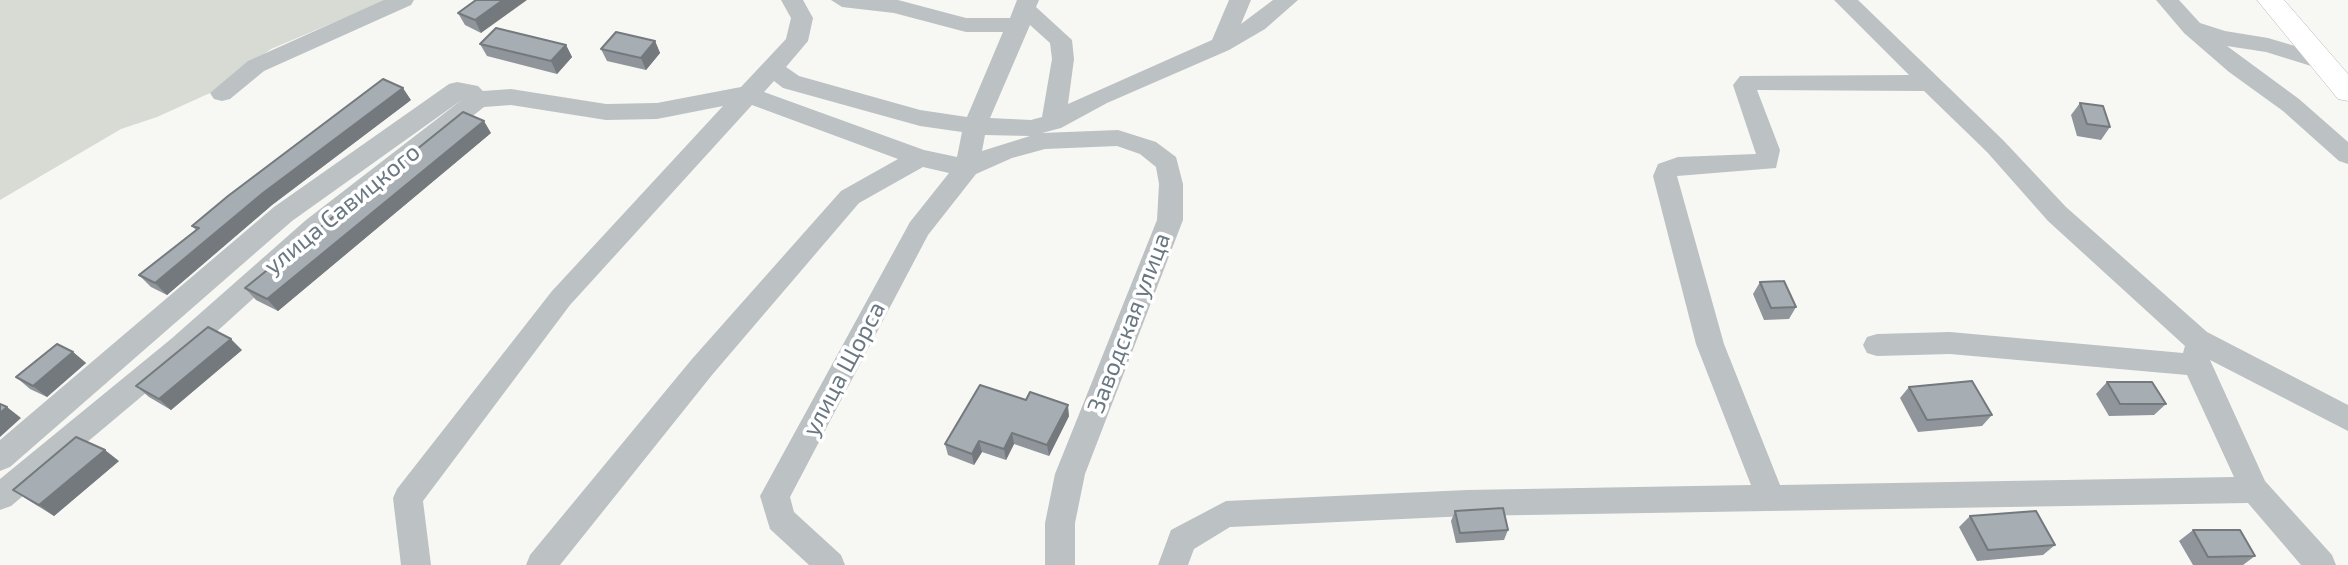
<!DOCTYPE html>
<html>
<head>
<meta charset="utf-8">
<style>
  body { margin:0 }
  canvas { display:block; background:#f7f7f4 }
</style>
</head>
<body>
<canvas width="2348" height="565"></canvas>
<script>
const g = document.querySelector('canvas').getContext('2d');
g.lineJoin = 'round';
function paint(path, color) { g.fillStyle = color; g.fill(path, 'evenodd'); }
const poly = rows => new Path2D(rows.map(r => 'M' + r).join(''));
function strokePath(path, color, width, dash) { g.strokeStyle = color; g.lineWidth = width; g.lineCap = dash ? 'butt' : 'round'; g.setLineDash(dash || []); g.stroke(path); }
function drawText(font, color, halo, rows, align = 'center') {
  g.font = font + ' "Exo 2",sans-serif'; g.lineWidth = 7; g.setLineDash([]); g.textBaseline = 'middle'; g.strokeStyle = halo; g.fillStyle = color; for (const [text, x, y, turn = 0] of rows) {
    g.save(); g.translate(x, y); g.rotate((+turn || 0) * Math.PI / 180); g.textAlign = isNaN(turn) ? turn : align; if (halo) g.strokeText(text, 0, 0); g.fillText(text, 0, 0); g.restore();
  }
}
paint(poly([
  [0,0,387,0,271,49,210,93,157,117,121,129,0,200]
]), '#d7dbd4');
const major = poly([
  [2257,0,2284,0,2348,74,2348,101,2338,99,2257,0]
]);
strokePath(major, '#b0b5b8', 1);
paint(poly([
  [384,0,414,0,411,5,264,71,230,99,222,101,214,99,210,93,248,61,384,0],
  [781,0,803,0,813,18,808,41,786,67,799,76,920,110,967,117,1003,32,966,32,894,13,842,7,831,0,898,0,966,18,1010,18,1017,0,1039,0,1036,7,1072,40,1074,59,1068,104,1212,40,1229,0,1251,0,1241,24,1273,0,1298,0,1265,29,1229,50,1107,103,1061,128,1042,133,1118,130,1156,142,1176,157,1183,184,1183,220,1085,474,1075,523,1075,565,1045,565,1045,523,1055,474,1157,220,1159,184,1156,167,1140,154,1117,146,1045,149,1012,158,976,174,928,235,790,497,794,512,841,555,845,565,809,565,770,529,760,496,910,222,949,173,923,167,859,203,712,375,560,565,526,565,530,555,692,359,841,191,898,159,752,105,570,305,423,501,431,565,401,565,393,498,397,489,552,291,723,106,657,119,606,120,511,105,484,107,324,234,191,355,11,506,0,510,0,479,171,339,306,220,463,99,292,221,10,467,0,471,0,440,274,207,449,84,457,82,478,86,483,91,511,89,606,104,657,103,741,87,786,39,791,18,781,0],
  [1030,25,1050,43,1052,59,1042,117,1031,120,990,118,1030,25],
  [774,81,783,88,920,126,962,132,957,157,924,150,764,92,774,81],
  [985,135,1030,136,982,151,985,135],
  [1834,0,1858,0,2003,140,2066,207,2207,332,2348,405,2348,431,2210,360,2265,481,2332,555,2336,565,2301,565,2248,503,1467,516,1230,527,1194,549,1188,565,1158,565,1171,530,1226,501,1467,490,1751,485,1696,344,1653,176,1658,164,1678,157,1756,154,1733,85,1740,76,1909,75,1834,0],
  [1757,90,1924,91,1987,152,2048,221,2185,346,2183,353,1950,332,1877,334,1867,337,1863,345,1867,353,1877,356,1950,354,2187,375,2234,477,1780,485,1724,344,1677,176,1776,168,1780,150,1757,90],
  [2156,0,2179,0,2200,23,2225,31,2268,38,2332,57,2335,62,2332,67,2324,70,2266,52,2227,46,2299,99,2348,142,2348,164,2339,161,2283,111,2229,72,2184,33,2156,0]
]), '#bcc1c4');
paint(major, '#fff');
paint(poly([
  [476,0,481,33,465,25,458,13],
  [655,41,660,53,646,70,607,61,601,49],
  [480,44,566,45,572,57,557,74,487,56],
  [411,100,272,205,167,295,151,287,139,275,196,230,192,226],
  [2080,103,2110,127,2101,140,2077,136,2071,115],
  [491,133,278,311,256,300,245,288],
  [1760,282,1796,307,1789,319,1764,320,1753,294],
  [242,350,171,410,149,397,136,386],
  [73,352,86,363,47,397,30,389,16,377],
  [2107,382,2166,404,2154,415,2109,416,2096,394],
  [1909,387,1992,415,1982,426,1918,432,1900,398],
  [1069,416,1049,456,1014,444,1006,460,982,452,974,465,948,455,945,444],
  [119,461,54,516,28,500,13,490],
  [1455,511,1508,530,1504,540,1456,543,1451,521],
  [1970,516,2055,545,2043,555,1977,561,1959,527],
  [2193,530,2255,556,2243,565,2193,565,2179,541]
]), '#8f959a');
paint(poly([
  [503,0,527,0,481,33,475,20],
  [655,41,660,53,646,70,641,58],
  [566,45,572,57,557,74,551,61],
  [403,88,411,100,272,205,167,295,155,283,263,193],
  [484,121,491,133,278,311,267,299],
  [231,339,242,350,171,410,159,399],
  [73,352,86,363,47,397,33,386],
  [1068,405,1069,416,1049,456,1047,445],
  [7,407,21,418,0,437,0,413],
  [1012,433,1014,444,1006,460,1004,449],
  [979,441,982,452,974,465,972,454],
  [105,450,119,461,54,516,39,505]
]), '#74797d');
const building = poly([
  [476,0,503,0,475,20,458,13,476,0],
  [496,28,566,45,551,61,480,44,496,28],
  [616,32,655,41,641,58,601,49,616,32],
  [383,79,403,88,263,193,155,283,139,275,199,228,192,226,228,196,383,79],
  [2080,103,2103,106,2110,127,2087,124,2080,103],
  [463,112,484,121,267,299,245,288,463,112],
  [1784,281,1796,307,1771,308,1760,282,1784,281],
  [208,327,231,339,159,399,136,386,208,327],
  [57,344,73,352,33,386,16,377,57,344],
  [1972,381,1992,415,1927,420,1909,387,1972,381],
  [2107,382,2152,382,2166,404,2120,404,2107,382],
  [980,385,1026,400,1030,392,1068,405,1047,445,1012,433,1004,449,979,441,972,454,945,444,980,385],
  [0,404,7,407,0,413,0,404],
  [76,437,105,450,39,505,13,490,76,437],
  [1503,508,1508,530,1460,533,1455,511,1503,508],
  [2036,511,2055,545,1988,550,1970,516,2036,511],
  [2193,530,2240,530,2255,556,2208,557,2193,530]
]);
paint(building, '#a6adb3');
strokePath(building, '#74797d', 2);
drawText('24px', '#697882', '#fff', [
  ["улица Савицкого",342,209,-39],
  ["Заводская улица",1129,323,-69],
  ["улица Щорса",844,369,-62]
]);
</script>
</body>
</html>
